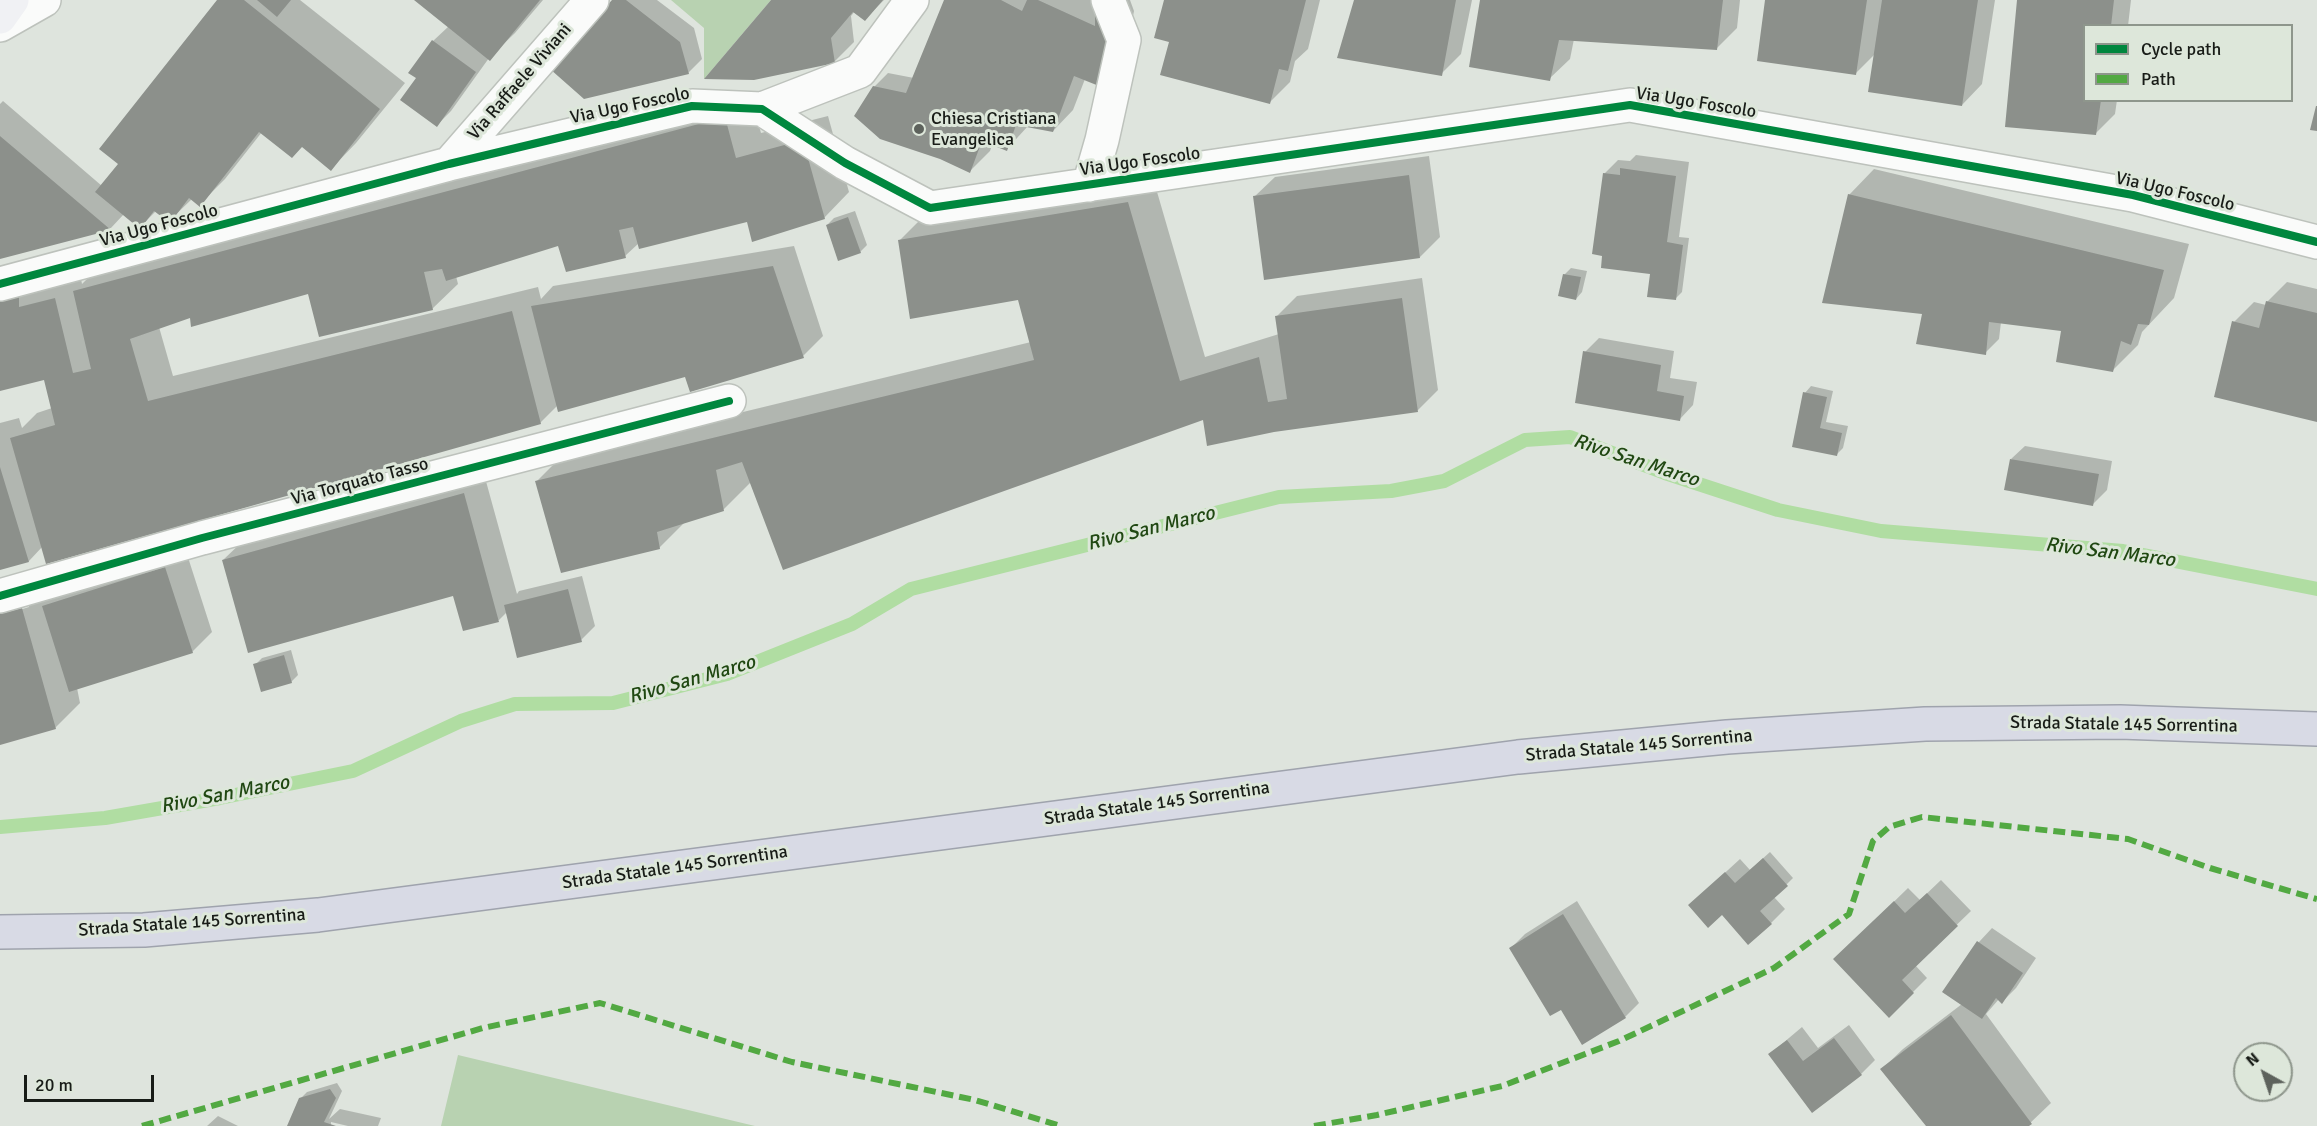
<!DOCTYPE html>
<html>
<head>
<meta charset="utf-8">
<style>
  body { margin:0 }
  #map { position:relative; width:2317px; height:1126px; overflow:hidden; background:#dee4dd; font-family:Signika,sans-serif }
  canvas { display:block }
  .legend { position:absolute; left:2083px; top:24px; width:210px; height:78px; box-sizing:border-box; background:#dde7da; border:2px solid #8e968c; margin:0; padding:8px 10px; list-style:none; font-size:18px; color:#181c17 }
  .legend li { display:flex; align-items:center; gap:12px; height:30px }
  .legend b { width:30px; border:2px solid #8e968c }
  .north { position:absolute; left:2233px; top:1042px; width:60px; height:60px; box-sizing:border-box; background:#dde7da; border:2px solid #8e968c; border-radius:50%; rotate:320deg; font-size:16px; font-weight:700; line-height:24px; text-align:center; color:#181c17 }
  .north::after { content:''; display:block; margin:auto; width:21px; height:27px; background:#5d625c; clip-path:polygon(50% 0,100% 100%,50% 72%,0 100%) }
  .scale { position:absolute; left:24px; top:1075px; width:130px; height:27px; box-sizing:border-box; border:3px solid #181c17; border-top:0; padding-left:8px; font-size:18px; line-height:21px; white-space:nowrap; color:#181c17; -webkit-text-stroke:4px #dde7da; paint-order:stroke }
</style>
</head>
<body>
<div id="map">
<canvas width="2317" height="1126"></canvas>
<ul class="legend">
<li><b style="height:8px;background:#00873e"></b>Cycle path</li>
<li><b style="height:8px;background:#52a942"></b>Path</li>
</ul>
<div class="north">N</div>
<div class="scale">20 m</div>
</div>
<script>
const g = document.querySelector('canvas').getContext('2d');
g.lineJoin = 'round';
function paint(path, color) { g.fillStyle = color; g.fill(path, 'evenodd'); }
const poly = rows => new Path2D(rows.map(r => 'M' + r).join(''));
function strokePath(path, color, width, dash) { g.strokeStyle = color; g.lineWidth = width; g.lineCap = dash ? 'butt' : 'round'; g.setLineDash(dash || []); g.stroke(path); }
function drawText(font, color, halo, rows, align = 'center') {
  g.font = font + ' Signika,sans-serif'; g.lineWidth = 6; g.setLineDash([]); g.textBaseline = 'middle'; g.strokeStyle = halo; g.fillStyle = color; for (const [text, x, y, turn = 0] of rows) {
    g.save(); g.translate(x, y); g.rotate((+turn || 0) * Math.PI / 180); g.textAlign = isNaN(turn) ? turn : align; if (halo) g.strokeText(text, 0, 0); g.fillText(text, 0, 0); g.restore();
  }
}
paint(poly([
  [671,0,771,0,704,79,704,28],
  [458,1055,755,1126,441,1126]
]), '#b8d2b1');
paint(poly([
  [219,0,300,0,405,83,356,143,331,169,303,146,262,132,225,179,199,205,192,199,169,221,156,211,140,227,124,214,110,229,0,257,0,104,3,101,102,186,120,164],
  [416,0,543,0,515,33,489,58,451,111,437,125,418,78,433,41,449,26],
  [614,0,657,0,694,28,702,59,688,73],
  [773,0,884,0,865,19,855,11,851,16,854,42,834,62],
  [945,0,1130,0,1134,11,1123,66,1085,79,1073,110,1053,131,1028,126,1007,149,993,143,990,151,970,171,874,87,888,73,914,78],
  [1166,0,1320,0,1308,49,1295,61,1290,82,1270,102],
  [1355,0,1472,0,1461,54,1441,74],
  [1481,0,1740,0,1737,28,1717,48,1574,39,1570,59,1549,79],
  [1767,0,1995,0,1982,84,1962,105,1876,53,1855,74],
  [2018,0,2131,0,2128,26,2084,26,2084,100,2117,100,2115,114,2095,134],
  [750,92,761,133,828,116,849,192,824,218,748,220,639,243,625,256,559,244,456,276,458,284,432,309,309,292,191,316,159,327,173,376,538,287,541,299,553,286,794,246,823,336,803,356,686,376,558,405,540,423,43,546,29,561,0,569,0,423,19,418,22,428,37,413,52,408,45,378,0,390,0,280,80,273,82,284,100,266],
  [1636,155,1689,162,1679,237,1689,238,1682,292,1675,299,1652,275,1604,174,1618,160,1630,161],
  [1429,156,1440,237,1420,257,1254,197,1275,177],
  [1874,169,2189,244,2174,298,2142,332,2138,345,2113,370,2063,330,2001,322,1999,339,1985,353,1924,314,1849,195],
  [1153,178,1205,357,1279,334,1276,317,1297,296,1422,278,1438,390,1418,410,1274,431,1204,418,751,482,724,509,685,522,659,548,536,482,562,456,1031,342,1019,299,900,240,925,215],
  [855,211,867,245,860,252,827,225,834,218],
  [1571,268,1587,271,1582,292,1576,299,1564,275],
  [2287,282,2317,289,2317,421,2234,322,2254,302,2266,305,2267,302],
  [1599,338,1674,351,1670,378,1697,382,1693,405,1680,419,1585,352],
  [1811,386,1833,391,1826,422,1848,426,1843,448,1836,455,1794,446,1805,393],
  [2025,446,2112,461,2107,490,2093,504,2011,459],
  [484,474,517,594,519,591,582,576,595,626,581,640,507,612,499,620,464,630,454,594,223,560,244,540],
  [185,548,212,632,192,652,77,688,80,703,55,728,0,744,0,616,29,607,29,604,0,613,0,597,47,584,51,599,64,586],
  [291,650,298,675,291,682,255,665,262,658],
  [1770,852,1793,878,1774,897,1785,909,1771,923,1722,913,1704,892,1740,859,1750,870],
  [1941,880,1971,911,1915,965,1927,978,1889,1016,1835,959,1908,888,1920,900],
  [1577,901,1639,1003,1625,1017,1582,1043,1562,1008,1511,948,1525,934],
  [1992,928,2036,958,2016,988,2002,1002,1999,999,1986,1014,2051,1103,2027,1126,1928,1126,1882,1069,1903,1049,1962,1004,1944,992,1979,942],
  [1849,1025,1875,1060,1861,1074,1770,1054,1802,1027,1818,1048],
  [337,1083,342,1091,329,1119,340,1109,381,1118,378,1126,348,1126,331,1122,331,1125,334,1126,289,1126,300,1099,307,1092],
  [218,1116,238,1126,207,1126]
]), '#0003');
strokePath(poly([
  [0,827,105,818,220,798,353,771,461,721,515,704,613,703,727,674,852,624,911,589,1279,497,1391,491,1444,481,1525,440,1570,437,1665,473,1778,510,1881,531,2123,551,2317,589]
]), '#b0dda2', 14);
paint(poly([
  [217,0,244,0,380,109,331,171,302,147,292,158,259,132,200,207,189,198,170,223,154,211,140,229,95,192,118,164,99,149],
  [257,0,291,0,277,17],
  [414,0,540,0,490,61],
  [612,0,626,0,680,42,689,74,584,99,550,69],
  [771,0,883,0,865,21,853,12,831,38,835,63,754,80,704,79],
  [944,0,1001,0,1022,11,1027,0,1038,0,1095,26,1095,2,1114,32,1104,88,1074,76,1053,132,1016,125,1007,151,982,141,970,173,940,159,880,139,854,116,873,86,906,93],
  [1164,0,1306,0,1288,71,1279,69,1270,104,1160,75,1169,42,1154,38],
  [1354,0,1456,0,1442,76,1337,58],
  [1480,0,1723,0,1717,50,1559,40,1550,81,1469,67],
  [1765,0,1867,0,1856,75,1757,61],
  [1882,0,1978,0,1962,106,1868,92],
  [2017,0,2114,0,2111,26,2084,26,2084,100,2101,100,2096,135,2005,127],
  [432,40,476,72,437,127,400,100,416,78,408,73],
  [2316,106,2317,106,2317,131,2310,130],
  [725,117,736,158,803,140,825,219,752,242,747,222,639,249,633,227,619,230,626,258,566,272,558,246,446,281,442,269,424,272,433,310,319,337,308,294,191,327,190,318,130,339,148,401,512,311,541,424,46,564,10,438,55,425,44,380,0,391,0,297,19,292,19,307,55,298,73,373,91,369,73,291],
  [0,136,111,230,0,259],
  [1620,168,1676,176,1667,242,1683,245,1676,300,1647,297,1650,274,1601,268,1602,256,1592,254,1603,173,1620,175],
  [1409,175,1420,258,1264,280,1253,196],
  [1848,194,2164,270,2149,325,2138,324,2131,345,2121,341,2113,372,2056,362,2061,331,1989,322,1986,355,1916,344,1922,314,1822,303],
  [1128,202,1180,381,1259,357,1268,402,1287,399,1275,316,1402,298,1418,412,1274,432,1207,446,1203,420,783,570,742,462,716,470,724,511,657,532,660,549,561,573,535,481,1034,360,1018,300,910,319,898,240],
  [848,217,861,253,838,261,826,225],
  [773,266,804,358,690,392,685,377,558,412,531,306],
  [1563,274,1581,277,1576,300,1558,296],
  [2266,301,2317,313,2317,422,2214,397,2232,321,2259,328],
  [1583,351,1661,365,1657,391,1684,396,1680,421,1575,403],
  [1803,392,1827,397,1820,428,1842,433,1837,456,1792,447],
  [2010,459,2099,474,2093,506,2004,490],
  [0,467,29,562,0,570],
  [464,493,499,622,463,631,453,596,248,653,222,560],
  [165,567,193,653,69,692,42,606],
  [568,589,582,642,517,658,504,605],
  [22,608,56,729,0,745,0,614],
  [284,655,292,683,261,692,253,664],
  [1763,858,1788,886,1760,911,1772,924,1748,945,1722,915,1708,928,1688,905,1725,872,1735,883],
  [1927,893,1958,926,1902,980,1914,993,1889,1018,1833,959,1894,901,1905,913],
  [1563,914,1626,1018,1582,1045,1561,1010,1550,1016,1509,948],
  [1977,941,2023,973,2002,1004,1996,998,1982,1019,1942,992],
  [1951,1015,2032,1124,2029,1126,1926,1126,1880,1069],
  [1834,1038,1862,1075,1812,1113,1768,1054,1787,1040,1803,1061],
  [330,1089,336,1098,324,1122,336,1126,287,1126,299,1098]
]), '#8c908b');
const street = poly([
  [0,25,44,0],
  [762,109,860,71,912,0],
  [449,164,592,0],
  [1089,185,1102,140,1124,40,1108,0],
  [0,284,449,164,692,106,762,109,845,163,930,208,1630,105,2133,195,2317,242],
  [0,596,202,538,729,401]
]);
const secondary = poly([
  [0,17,12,0]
]);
const highway = poly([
  [0,932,144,930,318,915,1518,757,1727,737,1925,724,2120,722,2317,729]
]);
strokePath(street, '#bdc2bc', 36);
strokePath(secondary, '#bdc2bc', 36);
strokePath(highway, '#9fa3ad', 36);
strokePath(street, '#fafbfa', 33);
strokePath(secondary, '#f0f1f4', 33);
strokePath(highway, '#d8dae5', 33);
strokePath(poly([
  [142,1126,483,1028,600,1003,792,1062,975,1100,1061,1126],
  [1314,1126,1377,1115,1502,1086,1619,1041,1774,968,1849,914,1873,841,1889,827,1922,817,2128,839,2210,868,2317,899]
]), '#52a942', 6, [12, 6]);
strokePath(poly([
  [0,284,449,164,692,106,762,109,845,163,930,208,1630,105,2133,195,2317,242],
  [0,596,202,538,729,401]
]), '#00873e', 8);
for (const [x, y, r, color] of [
  [919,129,6,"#5d625c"]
]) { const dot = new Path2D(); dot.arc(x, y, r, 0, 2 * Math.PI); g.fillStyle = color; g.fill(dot); strokePath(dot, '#dde7da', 2); }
drawText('18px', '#181c17', '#dde7da', [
  ["Via Raffaele Viviani",520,82,-49],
  ["Via Ugo Foscolo",1696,103,9],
  ["Via Ugo Foscolo",630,106,-12],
  ["Via Ugo Foscolo",1140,162,-8],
  ["Via Ugo Foscolo",2175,192,13],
  ["Via Ugo Foscolo",159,226,-15],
  ["Via Torquato Tasso",360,482,-15],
  ["Strada Statale 145 Sorrentina",2124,725,1],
  ["Strada Statale 145 Sorrentina",1639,746,-5],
  ["Strada Statale 145 Sorrentina",1157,804,-8],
  ["Strada Statale 145 Sorrentina",675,868,-8],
  ["Strada Statale 145 Sorrentina",192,923,-4]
]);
drawText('18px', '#181c17', '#dde7da', [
  ["Chiesa Cristiana",931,119],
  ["Evangelica",931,140]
], 'left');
drawText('italic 20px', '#204812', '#dde7da', [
  ["Rivo San Marco",1636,461,18],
  ["Rivo San Marco",1151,529,-14],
  ["Rivo San Marco",2110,553,7],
  ["Rivo San Marco",692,680,-16],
  ["Rivo San Marco",225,795,-11]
]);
</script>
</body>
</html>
